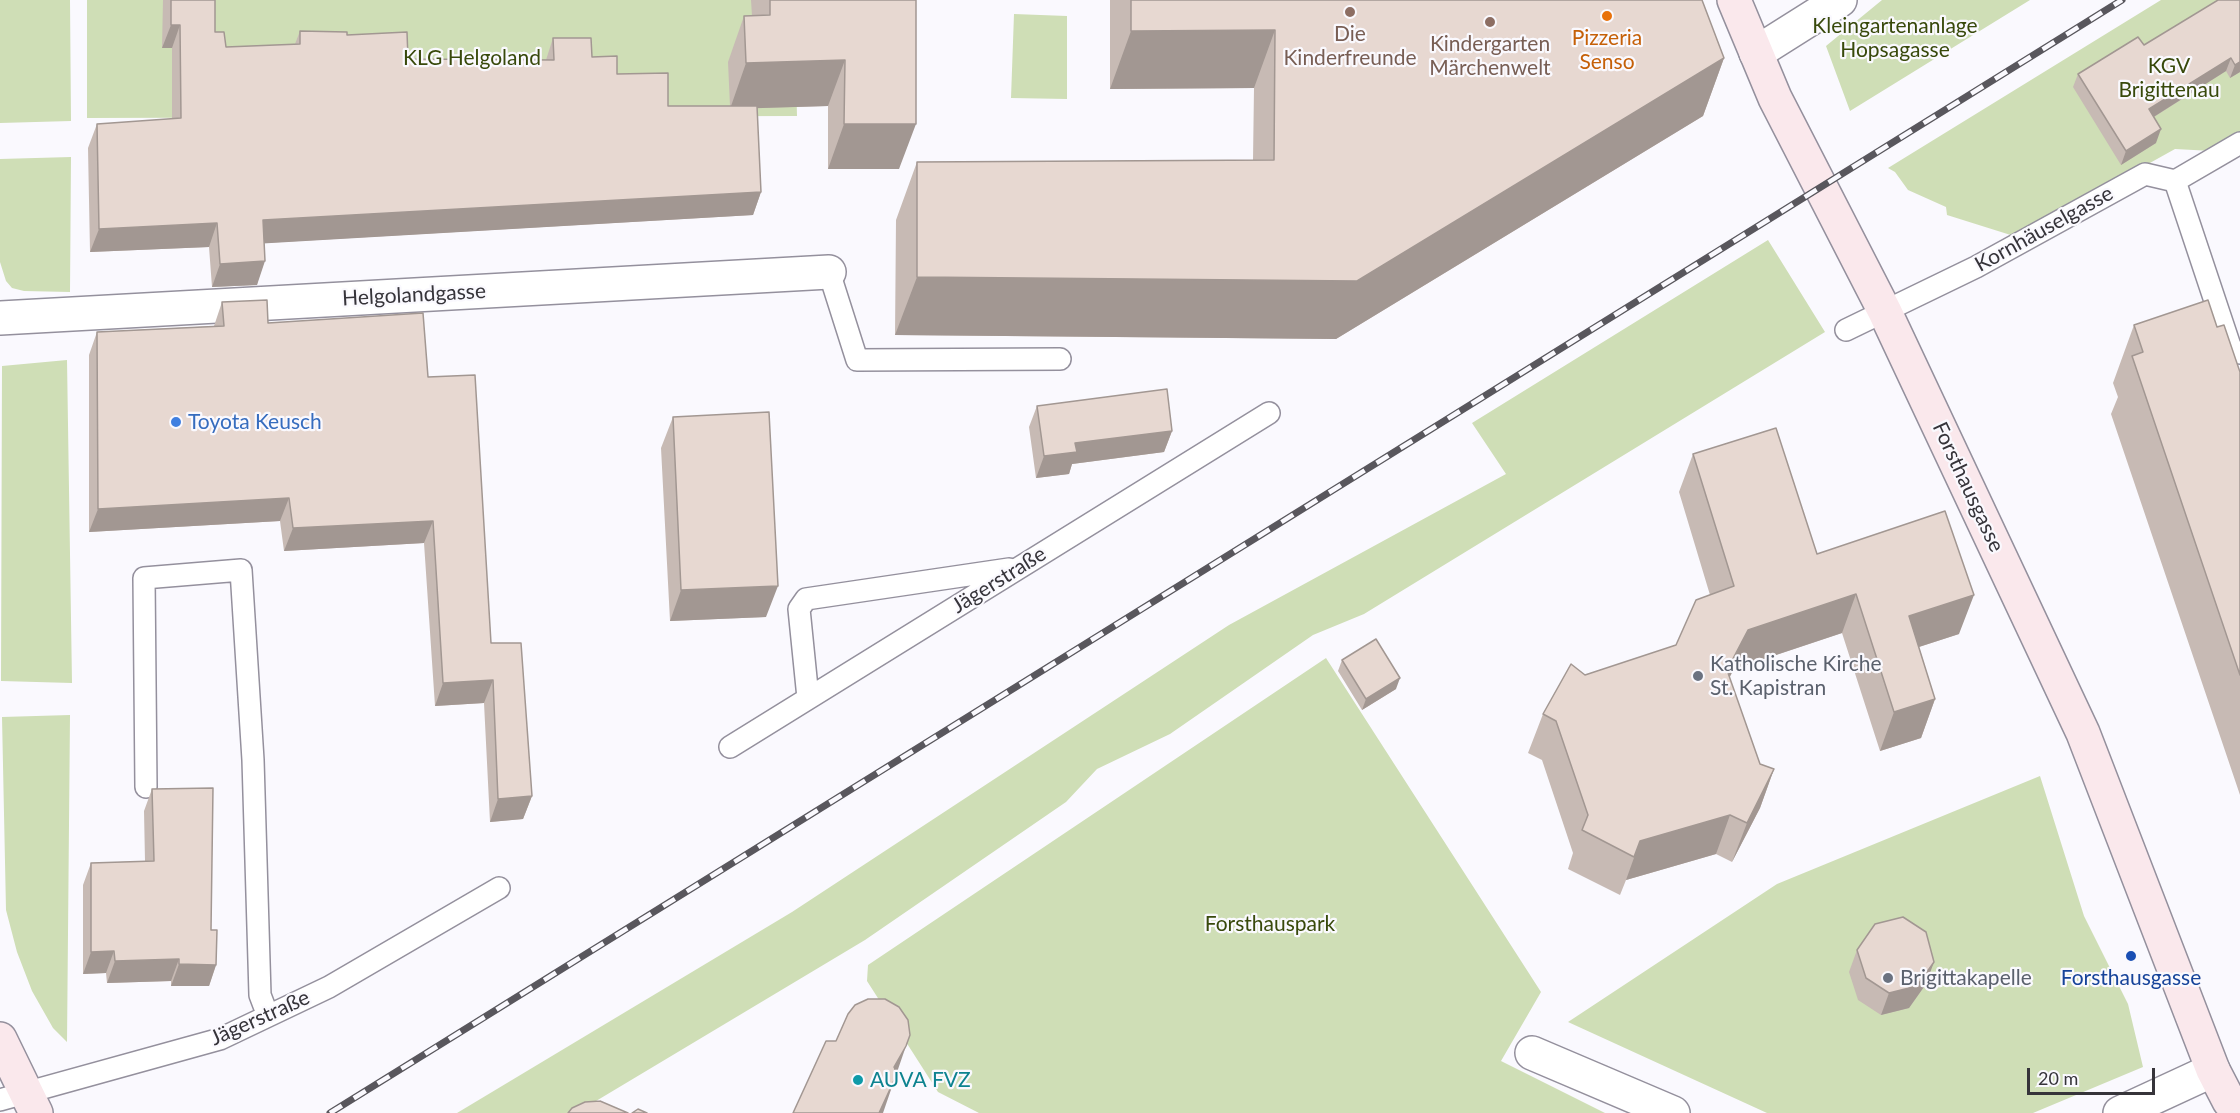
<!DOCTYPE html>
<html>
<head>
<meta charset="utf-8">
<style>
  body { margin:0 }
  #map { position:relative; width:2240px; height:1113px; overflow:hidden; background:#faf9fe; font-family:Lato,sans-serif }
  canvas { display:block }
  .scale { position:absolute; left:2027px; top:1068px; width:128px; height:27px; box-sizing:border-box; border:3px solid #36343a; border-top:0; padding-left:8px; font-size:18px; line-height:21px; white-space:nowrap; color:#36343a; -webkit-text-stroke:4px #faf9fe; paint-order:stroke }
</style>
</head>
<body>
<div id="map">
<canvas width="2240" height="1113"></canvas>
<div class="scale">20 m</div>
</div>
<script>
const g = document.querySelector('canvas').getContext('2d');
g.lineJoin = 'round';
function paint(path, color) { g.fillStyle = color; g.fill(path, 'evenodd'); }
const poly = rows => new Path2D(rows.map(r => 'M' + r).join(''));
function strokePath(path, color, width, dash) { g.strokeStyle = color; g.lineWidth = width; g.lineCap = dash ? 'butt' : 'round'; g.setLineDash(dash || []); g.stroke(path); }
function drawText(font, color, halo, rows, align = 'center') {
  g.font = font + ' Lato,sans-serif'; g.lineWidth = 4.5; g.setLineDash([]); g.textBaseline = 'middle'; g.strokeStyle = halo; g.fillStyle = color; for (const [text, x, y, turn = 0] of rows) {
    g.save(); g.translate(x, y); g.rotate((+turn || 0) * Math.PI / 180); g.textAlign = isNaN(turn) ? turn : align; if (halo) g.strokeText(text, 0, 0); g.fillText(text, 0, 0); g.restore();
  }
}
paint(poly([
  [0,0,70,0,71,121,0,123],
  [87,0,794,0,797,116,87,118],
  [1882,0,2030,0,1850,111,1826,46],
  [2161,0,2240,0,2240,134,2212,151,2175,149,2017,237,1947,215,1946,207,1908,190,1895,172,1888,168],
  [1014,14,1067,16,1067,99,1011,98],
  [71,157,70,292,24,291,12,288,6,281,0,262,0,159],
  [1768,240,1825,332,1364,614,1313,635,1170,734,1097,769,1066,802,865,940,576,1113,457,1113,792,912,1229,625,1506,474,1472,423],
  [67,360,72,683,1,681,2,366],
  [1326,658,1541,992,1501,1061,1605,1113,979,1113,938,1092,867,981,868,965],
  [70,715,67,1042,53,1028,32,991,17,952,6,910,2,717],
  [2040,776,2084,916,2128,1004,2143,1067,2033,1113,1767,1113,1568,1022,1777,884]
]), '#cfdeb6');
const lane = poly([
  [2175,181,2231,349,2240,353],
  [829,272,857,360,1060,359],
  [1846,330,1976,267,2145,174,2175,181,2240,143],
  [808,698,799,609,806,599,1009,569],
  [730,747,1269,413],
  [146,787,144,578,241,570,253,760,260,995,268,1016],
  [0,1100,220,1039,329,987,499,888]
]);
const street = poly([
  [1756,53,1840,0],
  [0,318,829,272],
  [1532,1053,1673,1113],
  [2120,1113,2213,1070]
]);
const secondary = poly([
  [1734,0,1775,98,1885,312,2083,733,2213,1070,2229,1101,2240,1113],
  [0,1039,36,1113]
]);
strokePath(lane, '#94909d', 24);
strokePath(street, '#94909d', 36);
strokePath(secondary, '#94909d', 36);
strokePath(lane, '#fff', 21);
strokePath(street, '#fff', 33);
strokePath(secondary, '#fae8ec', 33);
const rail = poly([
  [330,1113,2122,0]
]);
strokePath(rail, '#59575d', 7);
strokePath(rail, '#faf9fe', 4.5, [14]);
paint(poly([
  [163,0,215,0,215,32,226,47,295,44,300,31,347,35,408,59,546,60,553,38,592,57,617,74,668,106,730,106,728,62,744,16,752,16,751,0,916,0,899,169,828,169,828,106,757,108,761,192,753,215,264,243,257,285,212,287,209,247,90,252,88,148,97,124,172,119,172,48,162,48],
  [1110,0,1702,0,1724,58,1703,116,1336,339,895,335,896,220,917,162,1253,160,1254,88,1110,89],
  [2240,0,2240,72,2230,78,2226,71,2154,117,2156,143,2121,165,2073,87,2078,74,2144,45],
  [222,302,268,323,428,377,491,643,532,796,523,819,490,822,484,703,435,706,424,543,284,551,280,521,89,532,89,355,97,332,214,326],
  [2134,325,2217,327,2240,372,2240,795,2111,414,2118,397,2113,383],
  [1037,406,1172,431,1164,452,1072,464,1069,474,1036,478,1029,427],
  [673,417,766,617,670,621,661,448],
  [1693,454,1817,554,1959,634,1919,647,1935,699,1921,738,1880,751,1842,633,1734,669,1729,677,1760,764,1774,769,1760,808,1732,862,1716,854,1626,880,1620,895,1568,869,1573,853,1542,760,1528,753,1543,714,1585,675,1676,645,1710,595,1679,492],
  [1342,660,1396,689,1362,710,1338,671],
  [152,789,211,930,216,965,209,986,171,986,171,981,107,983,106,973,83,974,83,885,91,863,145,861,144,811],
  [1857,950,1926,984,1909,1008,1881,1015,1858,1000,1849,972]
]), '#c7bab4');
paint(poly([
  [171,25,180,25,172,48,162,48],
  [1275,30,1254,88,1110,89,1131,31],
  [1724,58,1703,116,1336,339,895,335,917,277],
  [2231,58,2226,71,2144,123,2149,109],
  [845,60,828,106,730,109,746,63],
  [2240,62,2240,72,2230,78,2235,65],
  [844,124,916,124,899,169,828,169],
  [2161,129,2156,143,2121,165,2126,151],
  [761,192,753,215,254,244,263,220],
  [217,223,209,247,90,252,99,229],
  [265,261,257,285,212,287,220,264],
  [1172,431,1164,452,1072,464,1069,474,1036,478,1044,456,1075,443],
  [289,498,280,521,89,532,98,509],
  [433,521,424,543,284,551,293,528],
  [778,586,766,617,670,621,681,590],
  [1856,594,1842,633,1734,669,1713,709,1727,670,1748,630],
  [1974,595,1959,634,1894,655,1909,616],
  [1400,678,1396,689,1362,710,1366,699],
  [493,680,484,703,435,706,443,683],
  [1935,699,1921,738,1880,751,1894,712],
  [1774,769,1760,808,1732,862,1747,823],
  [532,796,523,819,490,822,498,799],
  [1730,815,1716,854,1626,880,1640,841],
  [114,951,106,973,83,974,91,952],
  [179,959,171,981,107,983,115,961],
  [1934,962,1926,984,1909,1008,1881,1015,1889,993],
  [179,964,216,965,209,986,171,986],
  [906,1046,883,1113,879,1113,894,1067]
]), '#a29792');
const building = poly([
  [171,0,215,0,215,32,224,32,226,47,300,44,300,31,347,32,347,35,407,32,408,59,554,60,553,38,591,38,592,57,617,56,617,74,668,73,668,106,757,106,761,192,263,220,265,261,220,264,217,223,99,229,97,124,181,118,180,25,171,25,171,0],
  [770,0,916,0,916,124,844,124,845,60,746,63,744,16,770,15,770,0],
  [1131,0,1702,0,1724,58,1357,281,917,277,917,162,1274,160,1275,30,1131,31,1131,0],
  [2218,0,2240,0,2240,62,2235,65,2231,58,2149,109,2161,129,2126,151,2078,74,2138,37,2144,45,2218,0],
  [267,300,268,323,423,313,428,377,475,375,491,643,521,643,532,796,498,799,493,680,443,683,433,521,293,528,289,498,98,509,97,332,224,326,222,302,267,300],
  [2208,300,2217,327,2224,325,2240,372,2240,675,2132,356,2143,352,2134,325,2208,300],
  [1167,389,1172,431,1075,443,1077,452,1044,456,1037,406,1167,389],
  [769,412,778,586,681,590,673,417,769,412],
  [1776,428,1817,554,1945,511,1974,595,1909,616,1935,699,1894,712,1856,594,1748,630,1727,670,1760,764,1774,769,1747,823,1730,815,1640,841,1634,857,1582,830,1588,815,1556,721,1543,714,1571,664,1585,675,1676,645,1696,600,1734,586,1693,454,1776,428],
  [1376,639,1400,678,1366,699,1342,660,1376,639],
  [213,788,211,930,217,930,216,965,179,964,179,959,115,961,114,951,91,952,91,863,154,861,152,789,213,788],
  [1903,917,1926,932,1934,962,1917,986,1889,993,1866,978,1857,950,1875,924,1903,917],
  [868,999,885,999,899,1007,908,1020,910,1035,906,1046,894,1067,897,1074,879,1113,793,1113,826,1041,836,1041,848,1014,855,1005,868,999],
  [600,1101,628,1113,568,1113,572,1108,585,1102,600,1101],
  [638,1109,647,1113,632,1113,638,1109]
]);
paint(building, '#e7d8d1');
strokePath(building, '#a29792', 1.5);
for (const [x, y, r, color] of [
  [1350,12,6,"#8d6e63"],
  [1607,16,6,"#e8710a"],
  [1490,22,6,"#8d6e63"],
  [176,422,6,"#3f7fe0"],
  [1698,676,6,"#6b7280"],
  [2131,956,6,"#1a4fb4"],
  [1888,978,6,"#6b7280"],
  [858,1080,6,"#0f9aa8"]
]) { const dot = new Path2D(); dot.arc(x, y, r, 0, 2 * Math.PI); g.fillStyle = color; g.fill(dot); strokePath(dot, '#faf9fe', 2); }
drawText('21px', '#38490b', '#faf9fe', [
  ["Kleingartenanlage",1895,26],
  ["Hopsagasse",1895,50],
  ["KLG Helgoland",472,58],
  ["KGV",2169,66],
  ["Brigittenau",2169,90],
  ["Forsthauspark",1270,924]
]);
drawText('21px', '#785e54', '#faf9fe', [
  ["Die",1350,34],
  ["Kinderfreunde",1350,58],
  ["Kindergarten",1490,44],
  ["Märchenwelt",1490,68]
]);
drawText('21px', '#c56008', '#faf9fe', [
  ["Pizzeria",1607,38],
  ["Senso",1607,62]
]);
drawText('21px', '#36343a', '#faf9fe', [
  ["Kornhäuselgasse",2044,229,-29],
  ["Helgolandgasse",414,295,-3],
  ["Forsthausgasse",1968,487,65],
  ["Jägerstraße",999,580,-32],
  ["Jägerstraße",260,1018,-24]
]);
drawText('21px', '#366cbe', '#faf9fe', [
  ["Toyota Keusch",188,422]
], 'left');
drawText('21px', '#5b616d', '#faf9fe', [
  ["Katholische Kirche",1710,664],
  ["St. Kapistran",1710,688],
  ["Brigittakapelle",1900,978]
], 'left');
drawText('21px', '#164399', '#faf9fe', [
  ["Forsthausgasse",2131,978]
]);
drawText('21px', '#0d838f', '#faf9fe', [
  ["AUVA FVZ",870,1080]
], 'left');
</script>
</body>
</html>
